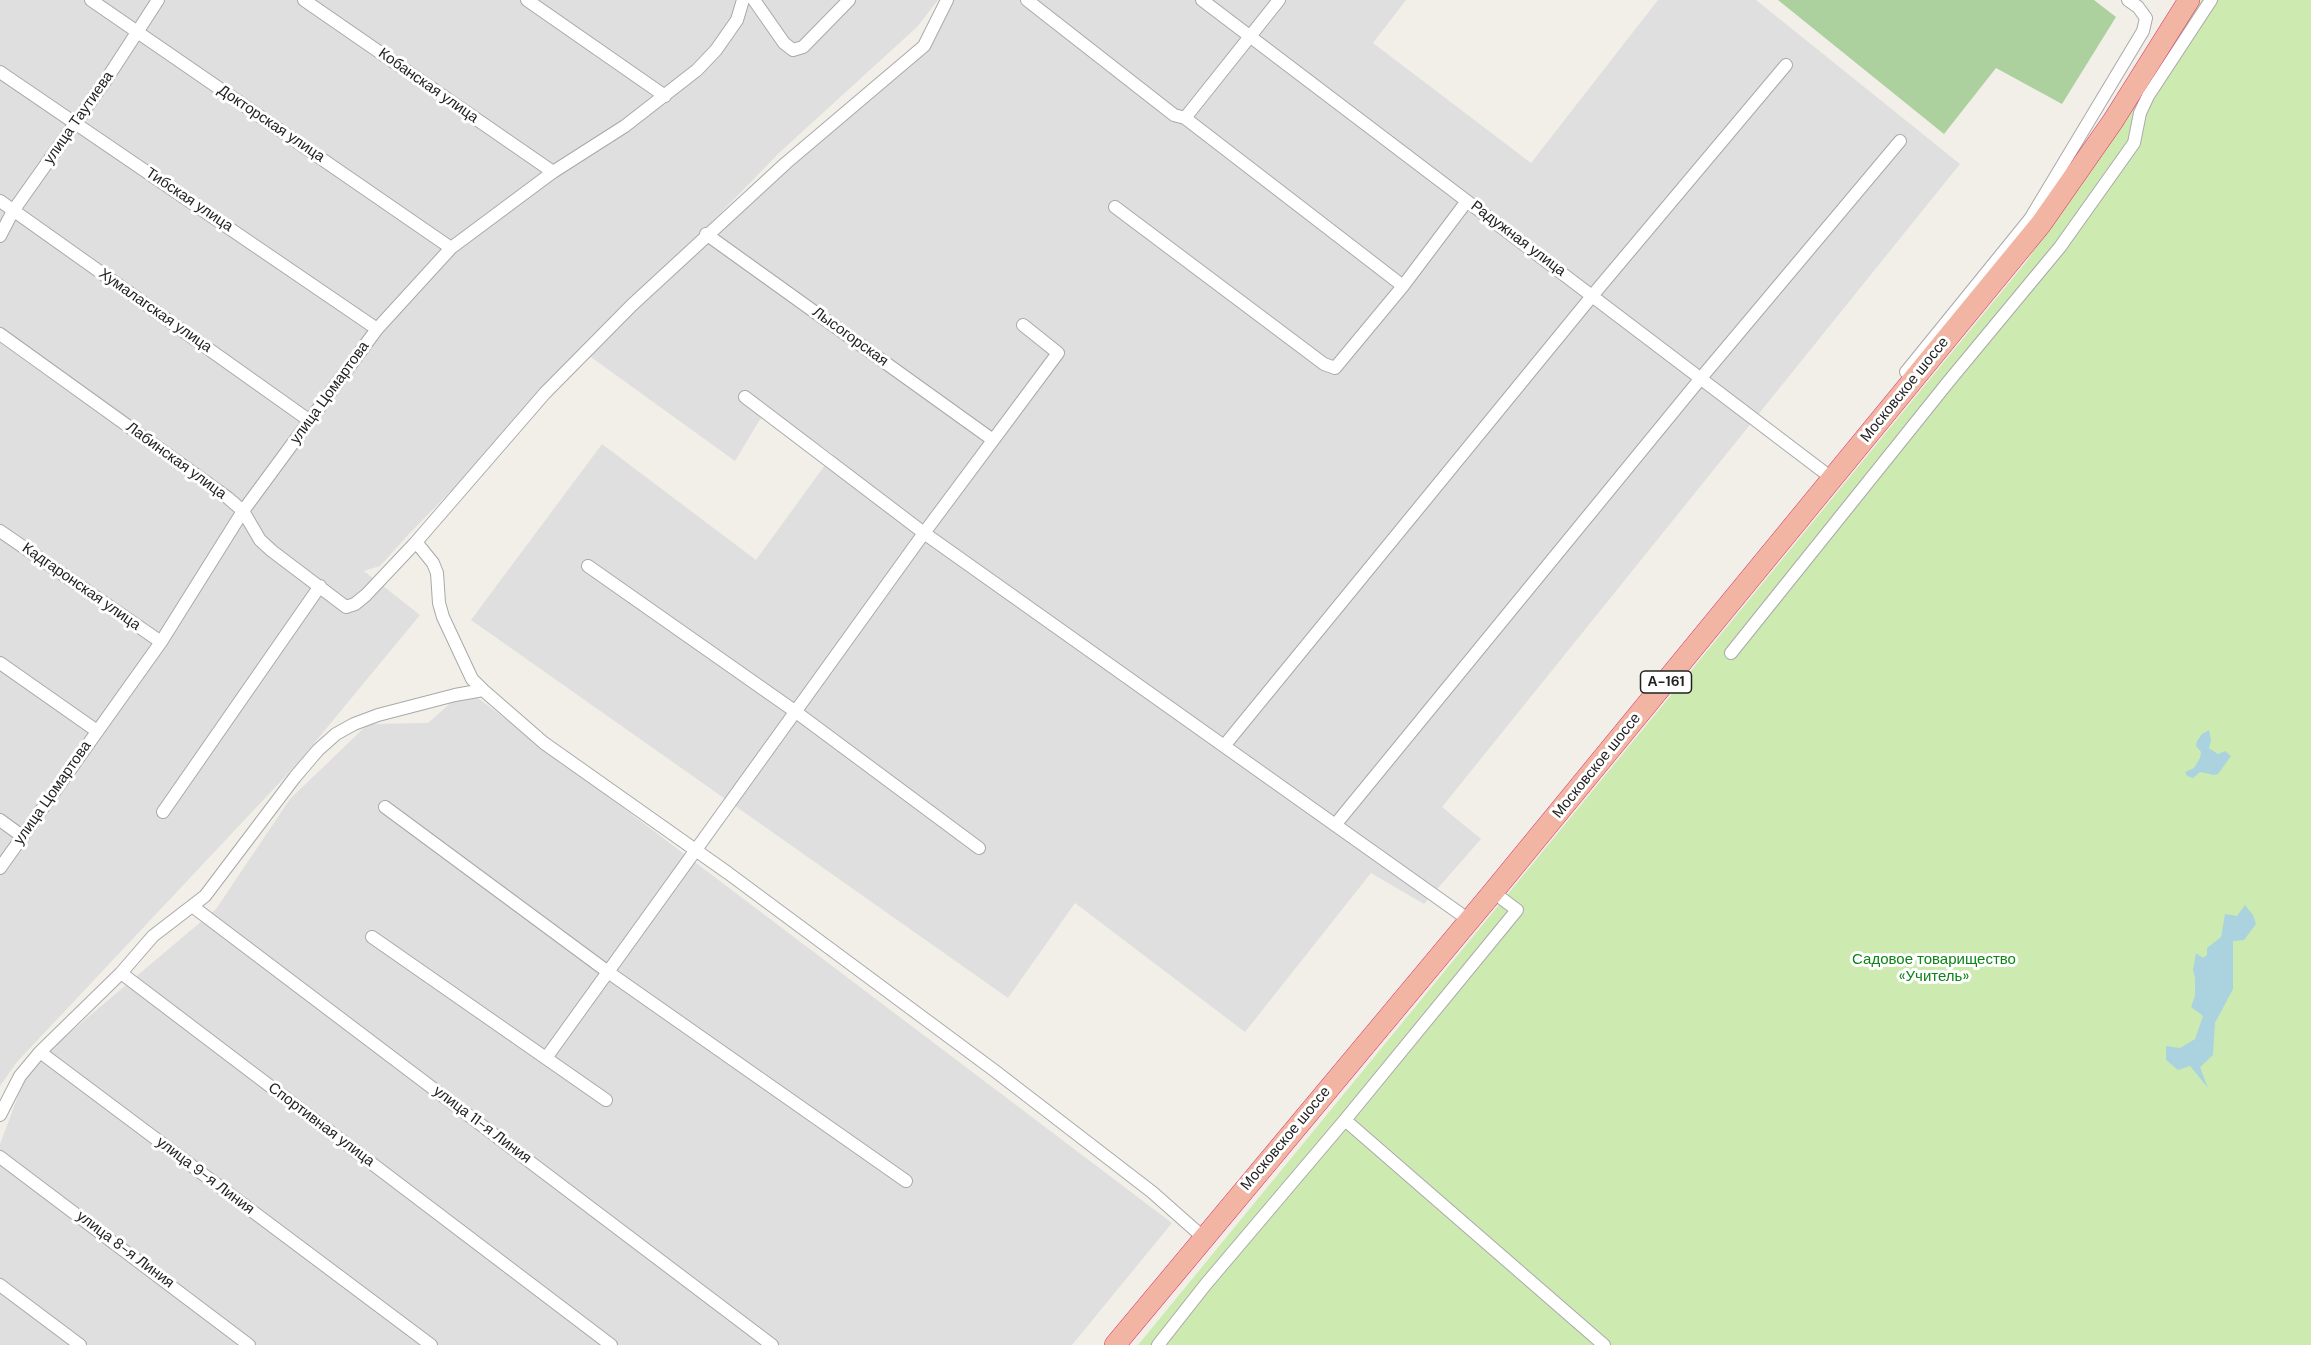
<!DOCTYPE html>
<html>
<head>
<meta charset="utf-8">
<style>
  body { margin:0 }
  canvas { display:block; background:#f2efe9 }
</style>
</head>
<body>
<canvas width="2311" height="1345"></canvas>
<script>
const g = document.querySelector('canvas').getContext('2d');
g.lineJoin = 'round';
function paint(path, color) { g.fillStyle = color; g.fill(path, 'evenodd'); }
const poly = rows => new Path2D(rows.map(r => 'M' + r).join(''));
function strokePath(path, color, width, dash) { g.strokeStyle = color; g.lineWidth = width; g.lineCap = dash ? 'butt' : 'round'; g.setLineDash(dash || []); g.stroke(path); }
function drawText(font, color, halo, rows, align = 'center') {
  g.font = font + ' "DM Sans",sans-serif'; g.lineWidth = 6; g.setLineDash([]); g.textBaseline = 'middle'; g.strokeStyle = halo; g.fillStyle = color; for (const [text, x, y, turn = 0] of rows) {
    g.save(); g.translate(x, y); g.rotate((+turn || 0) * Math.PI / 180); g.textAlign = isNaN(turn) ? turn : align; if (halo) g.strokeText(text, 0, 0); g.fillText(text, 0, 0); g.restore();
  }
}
paint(poly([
  [0,0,938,0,917,27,779,153,409,534,380,566,364,571,420,615,297,764,17,1062,0,1086],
  [949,0,1406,0,1373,43,1531,163,1658,0,1756,0,1960,164,1442,807,1481,839,1424,904,1371,873,1245,1032,1075,903,1008,998,471,620,602,444,756,560,833,454,769,410,759,421,735,461,588,355,808,151,923,50],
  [466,689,1172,1223,1072,1345,0,1345,0,1144,29,1067,216,909,290,799,368,724,428,723]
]), '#e0dfdf');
paint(poly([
  [2201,0,2311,0,2311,1345,1138,1345,2026,262]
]), '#cdebb0');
paint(poly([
  [1778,0,2094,0,2116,17,2062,104,1996,68,1944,134]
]), '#add19e');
paint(poly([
  [2209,730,2211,740,2209,748,2218,754,2225,751,2231,756,2218,774,2214,775,2200,772,2193,778,2187,776,2185,772,2194,768,2200,758,2201,752,2196,746,2197,741,2202,734],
  [2245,905,2253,915,2256,924,2244,940,2233,941,2233,989,2215,1023,2213,1055,2200,1067,2208,1088,2190,1066,2178,1070,2166,1060,2166,1046,2180,1048,2195,1039,2203,1016,2191,1007,2195,996,2195,978,2193,970,2196,953,2203,958,2207,955,2207,948,2221,937,2225,914,2237,916]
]), '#aad3df');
const minor = poly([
  [91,0,451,248],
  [304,0,553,172],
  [527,0,665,96],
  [754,0,784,43,793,50,803,47,849,0],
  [947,0,924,46,786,163,632,305,545,393,416,542,433,563,437,573,439,603,443,617,472,679,483,690,544,743,728,873,995,1071,1152,1192,1204,1238],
  [1027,0,1174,115,1185,118,1279,0],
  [1202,0,1833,479],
  [0,72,377,329],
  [1185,118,1403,286],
  [0,201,310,421],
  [1115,207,1324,364,1335,368,1403,286,1467,201],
  [706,234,993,440],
  [0,236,13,211,108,77,158,0],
  [0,334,228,498,243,511,260,540,272,551,346,607,355,604,366,595,416,542],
  [1906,372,2030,219,2143,31,2146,18,2138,7,2128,0],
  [745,397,924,533,1469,920],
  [0,531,161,642],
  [588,566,796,712,979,848],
  [1731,653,1949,381,2060,247,2134,143,2140,113,2148,96,2211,0],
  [0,663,97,731],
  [1224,746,1592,296,1786,65],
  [385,807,608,972,906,1181],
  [163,812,320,586],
  [0,820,22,836],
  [1335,825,1701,378,1900,141],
  [0,868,161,642,243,511,377,329,451,248,553,172,625,126,697,70,716,50,737,20,743,0],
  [192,906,772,1345],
  [372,937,606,1100],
  [121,973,153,936,205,896,295,777,318,750,336,734,354,724,378,715,455,695,483,690],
  [40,1052,121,973,611,1345],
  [546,1058,924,533,1058,353,1023,325],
  [0,1115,20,1076,40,1052,431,1345],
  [1345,1120,1604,1345],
  [0,1157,249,1345],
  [0,1285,80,1345],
  [1158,1345,1206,1284,1345,1120,1517,910,1493,892]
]);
const trunk = poly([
  [1115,1345,1493,892,2041,224,2113,121,2189,0]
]);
strokePath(minor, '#a9a9a9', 14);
strokePath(trunk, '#dc2a67', 22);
strokePath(minor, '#fff', 12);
strokePath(trunk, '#f2b4a3', 21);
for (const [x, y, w] of [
  [1666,682,51]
]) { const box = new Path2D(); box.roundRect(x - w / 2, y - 11, w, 22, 4.5); g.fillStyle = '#fff'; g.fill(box); strokePath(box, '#222', 1.5); }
drawText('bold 14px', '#222', null, [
  ["А-161",1666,682]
]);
drawText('15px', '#222', '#fff', [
  ["Кобанская улица",428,86,35],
  ["улица Таутиева",79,118,-55],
  ["Докторская улица",271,124,34],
  ["Тибская улица",189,200,34],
  ["Радужная улица",1518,239,37],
  ["Хумалагская улица",155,311,35],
  ["Лысогорская",850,337,36],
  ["Московское шоссе",1905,390,-51],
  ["улица Цомартова",330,393,-54],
  ["Лабинская улица",176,461,36],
  ["Кадгаронская улица",81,587,35],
  ["Московское шоссе",1597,766,-51],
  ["улица Цомартова",53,793,-55],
  ["Спортивная улица",321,1125,37],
  ["улица 11-я Линия",482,1125,37],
  ["Московское шоссе",1286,1139,-50],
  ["улица 9-я Линия",205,1176,37],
  ["улица 8-я Линия",125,1250,37]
]);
drawText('15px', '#0c8416', '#fff', [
  ["Садовое товарищество",1934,960],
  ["«Учитель»",1934,977]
]);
</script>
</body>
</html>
